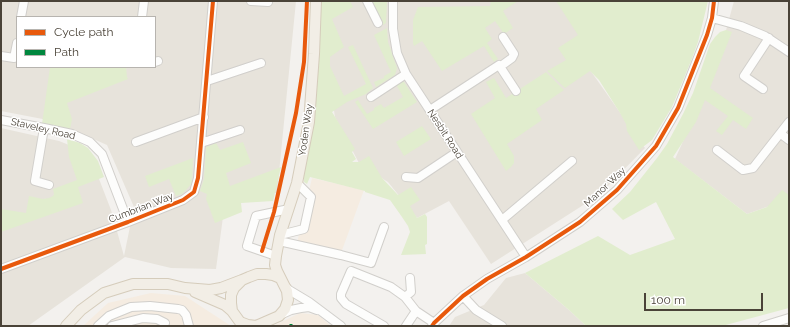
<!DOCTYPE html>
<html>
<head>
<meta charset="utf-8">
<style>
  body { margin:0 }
  #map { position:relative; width:790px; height:327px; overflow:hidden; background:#f3f1ee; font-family:Raleway,sans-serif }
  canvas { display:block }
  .frame { position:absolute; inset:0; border:2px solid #4a4338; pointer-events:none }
  .legend { position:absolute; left:16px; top:16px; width:140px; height:52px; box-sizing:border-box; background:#fff; border:1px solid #b7b4af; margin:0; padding:5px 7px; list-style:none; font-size:12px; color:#4a4338 }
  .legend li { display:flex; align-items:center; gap:8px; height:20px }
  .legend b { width:20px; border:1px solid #b7b4af }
  .scale { position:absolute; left:644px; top:293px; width:119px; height:18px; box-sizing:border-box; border:2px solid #4a4338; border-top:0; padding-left:5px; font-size:12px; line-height:14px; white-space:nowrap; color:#4a4338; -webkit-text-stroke:3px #fff; paint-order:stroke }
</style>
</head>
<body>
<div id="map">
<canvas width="790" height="327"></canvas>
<div class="frame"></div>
<ul class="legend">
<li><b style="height:5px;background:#e8590c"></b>Cycle path</li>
<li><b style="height:5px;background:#00873e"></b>Path</li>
</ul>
<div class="scale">100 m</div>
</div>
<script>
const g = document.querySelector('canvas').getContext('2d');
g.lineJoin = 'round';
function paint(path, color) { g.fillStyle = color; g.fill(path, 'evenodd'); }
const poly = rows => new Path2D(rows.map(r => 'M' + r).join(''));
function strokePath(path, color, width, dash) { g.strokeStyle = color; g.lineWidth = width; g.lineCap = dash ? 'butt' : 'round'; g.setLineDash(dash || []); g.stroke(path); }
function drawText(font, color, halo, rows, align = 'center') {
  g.font = font + ' Raleway,sans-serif'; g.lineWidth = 3; g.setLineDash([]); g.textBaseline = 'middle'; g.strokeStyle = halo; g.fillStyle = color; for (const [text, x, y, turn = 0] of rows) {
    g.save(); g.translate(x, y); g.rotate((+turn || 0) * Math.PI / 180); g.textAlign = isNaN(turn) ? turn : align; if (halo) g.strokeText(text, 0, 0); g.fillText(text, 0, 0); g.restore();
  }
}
paint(poly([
  [1,1,296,1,277,193,229,197,223,217,216,269,171,268,125,257,28,326,1,326,1,128,59,141,89,153,111,210,124,256,134,207,107,145,53,121,1,111],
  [17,17,155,17,155,67,17,67],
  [327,1,558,1,579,35,590,70,645,148,599,195,491,264,449,201,417,218,388,182,360,165,335,117,326,59],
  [734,1,789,1,789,199,747,214,675,159,715,71],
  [525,273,569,310,586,326,449,326,455,317,484,305,506,278]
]), '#e7e3db');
paint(poly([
  [312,178,364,190,341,253,297,243],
  [151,293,185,296,231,326,83,326,108,303],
  [300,313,318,315,331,326,273,326]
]), '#f5ece1');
paint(poly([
  [320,1,350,1,353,7,332,19,344,47,330,57,330,66,344,96,366,84,348,47,353,45,373,88,366,94,347,102,332,112,355,149,352,152,356,159,352,162,359,162,369,156,382,178,398,195,411,187,420,200,410,206,417,218,425,214,427,217,427,244,425,245,426,254,401,255,410,232,408,226,402,217,390,200,365,192,365,191,310,177,307,184,304,182,304,174,312,129],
  [372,1,387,1,386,23,383,25],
  [491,1,518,1,503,11,513,28,504,34,495,21,485,28,492,39,487,43,498,59,494,62,484,46,442,71,422,41,414,46,413,43,413,20,418,7,490,6],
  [556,1,708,1,698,42,691,61,672,107,652,140,639,150,627,131,626,124,620,113,599,80,590,71,565,88,547,71,566,60,558,48,578,35],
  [387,28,388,42,397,68,395,75,376,87,374,82,384,78,384,76,391,72,374,35],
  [726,30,732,32,710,88,753,118,746,129,733,120,722,135,716,131,728,116,705,100,696,122,673,157,747,214,767,207,782,190,789,195,789,308,722,326,586,326,569,310,525,273,598,236,630,255,675,239,656,202,623,220,612,209,630,192,657,158,667,144,683,114,693,93,710,44,715,37,720,32],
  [50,67,126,67,127,77,128,79,67,103,72,119,70,129,42,124],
  [546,72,564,90,536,109,542,120,507,144,514,156,514,163,511,167,506,171,471,114,495,98,486,82,494,78,506,98],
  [402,81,404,82,417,102,373,129,355,102,358,100,367,114,374,110,374,108,381,104,384,108,403,97,397,86,399,82],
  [422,126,431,139,404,156,396,142],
  [67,139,80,143,88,148,98,161,104,177,78,187,83,203,1,232,1,209,26,213,29,196,43,199,49,198,53,196,54,194,53,189,77,180,69,157],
  [243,142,251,163,226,173,230,186,281,167,273,201,241,203,242,212,215,223,206,199,207,194,200,191,204,179,206,147,216,143,220,150],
  [193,158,192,183,186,190,182,194,176,196,169,179,149,187,145,176]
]), '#e1edce');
const minor = poly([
  [251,1,268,2,268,1],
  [367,1,378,23],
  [393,1,393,29,397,53,406,74,526,257],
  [21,17,24,1],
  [142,17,144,1],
  [712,18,741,26,765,36,789,52],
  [1,56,14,58,17,43],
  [155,62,158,61],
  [501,66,512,58,514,54,503,37],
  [207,81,261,63],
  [763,89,744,76,769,38],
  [371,97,406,74],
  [430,110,499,65,516,91],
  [1,120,44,128,72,134,90,142,102,154,128,222],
  [44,128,35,181,49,185],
  [781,134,789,140],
  [136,142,204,117],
  [201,143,240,130],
  [717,150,743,170,753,168,789,122],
  [406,177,418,178,457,152],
  [502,220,572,161],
  [280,235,304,229,311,197,297,183],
  [279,241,341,255,371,263,384,227],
  [276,256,247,246,256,216,289,209],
  [1,269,128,222,183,200,194,192,198,178,213,1],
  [285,286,289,290,309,302,341,326],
  [463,296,476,310,502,326],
  [405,297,411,292,410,278],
  [280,315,291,310,301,308,309,307,317,310],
  [98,326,109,316,131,307,150,306,178,309,182,310,186,315,189,326],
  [112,326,143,318,157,319,165,323],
  [384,326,346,304,341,298,341,294,351,271,391,287,405,297,416,311,434,323],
  [406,326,416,311],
  [432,326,434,323,463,296,487,279,526,257,580,222,617,190,656,146,678,108,707,35,712,18,714,1],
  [763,326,789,318]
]);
const major = poly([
  [195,292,225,305,232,311],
  [66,326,81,310,104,293,133,284,168,284,185,288,210,290,221,288,242,280],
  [256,326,279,316,285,309,288,300,287,291,277,271,275,265,276,256,280,235,297,183,309,122,314,54,316,1],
  [256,326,248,325,240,322,232,311,231,303,231,295,234,288,242,280,249,277,257,274,266,274,273,275,280,278]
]);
strokePath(minor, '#d1cfcb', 10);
strokePath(major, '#d5ccbb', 12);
strokePath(minor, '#fdfdfc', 8);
strokePath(major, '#f2eee6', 10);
strokePath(poly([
  [291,326,291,324]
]), '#00873e', 3, [6, 3]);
strokePath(poly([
  [262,251,274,212,296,113,304,62,307,1],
  [1,269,128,222,183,200,194,192,198,178,213,1],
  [432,326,434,323,463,296,487,279,526,257,580,222,617,190,656,146,678,108,707,35,712,18,714,1]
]), '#e8590c', 4);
drawText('10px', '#4a4338', '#fff', [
  ["Staveley Road",43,129,13],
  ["Yoden Way",306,130,-82],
  ["Nesbit Road",445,134,57],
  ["Manor Way",605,187,-43],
  ["Cumbrian Way",141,208,-21]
]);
</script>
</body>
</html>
